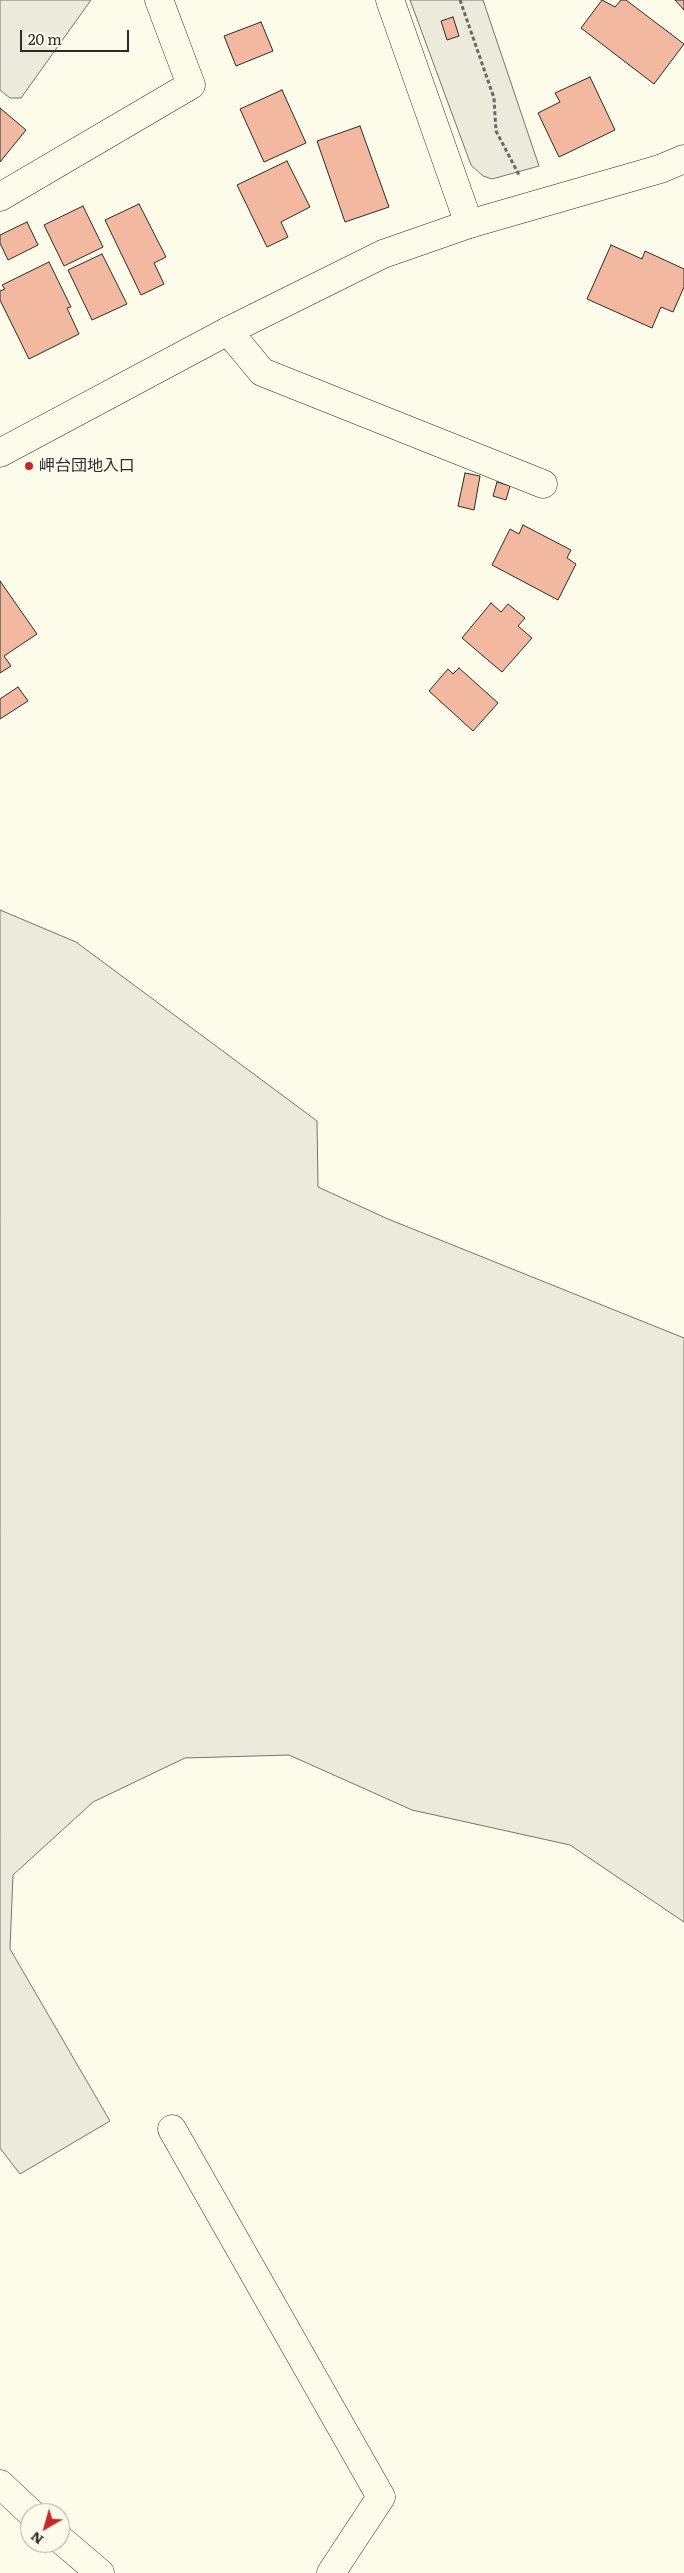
<!DOCTYPE html>
<html>
<head>
<meta charset="utf-8">
<style>
  body { margin:0 }
  #map { position:relative; width:684px; height:2573px; overflow:hidden; background:#fdfbea; font-family:Literata,serif }
  canvas { display:block }
  .north { position:absolute; left:20px; top:2503px; width:50px; height:50px; box-sizing:border-box; background:#fdfbea; border:1px solid #a9a89e; border-radius:50%; rotate:218deg; font-size:14px; font-weight:700; line-height:20px; text-align:center; color:#2b2b2b }
  .north::after { content:''; display:block; margin:auto; width:18px; height:22px; background:#c62828; clip-path:polygon(50% 0,100% 100%,50% 72%,0 100%) }
  .scale { position:absolute; left:20px; top:30px; width:109px; height:22px; box-sizing:border-box; border:2px solid #2b2b2b; border-top:0; padding-left:6px; font-size:15px; line-height:18px; white-space:nowrap; color:#2b2b2b; -webkit-text-stroke:4px #fdfbea; paint-order:stroke }
</style>
</head>
<body>
<div id="map">
<canvas width="684" height="2573"></canvas>
<div class="north">N</div>
<div class="scale">20 m</div>
</div>
<script>
const g = document.querySelector('canvas').getContext('2d');
g.lineJoin = 'round';
function paint(path, color) { g.fillStyle = color; g.fill(path, 'evenodd'); }
const poly = rows => new Path2D(rows.map(r => 'M' + r).join(''));
function strokePath(path, color, width, dash) { g.strokeStyle = color; g.lineWidth = width; g.lineCap = dash ? 'butt' : 'round'; g.setLineDash(dash || []); g.stroke(path); }
function drawText(font, color, halo, rows, align = 'center') {
  g.font = font + ' Literata,"Noto Sans JP",serif'; g.lineWidth = 4; g.setLineDash([]); g.textBaseline = 'middle'; g.strokeStyle = halo; g.fillStyle = color; for (const [text, x, y, turn = 0] of rows) {
    g.save(); g.translate(x, y); g.rotate((+turn || 0) * Math.PI / 180); g.textAlign = isNaN(turn) ? turn : align; if (halo) g.strokeText(text, 0, 0); g.fillText(text, 0, 0); g.restore();
  }
}
const green = poly([
  [0,0,91,0,21,98,10,98,0,90,0,0],
  [410,0,483,0,539,166,492,179,483,176,471,165,410,0],
  [0,910,76,942,317,1121,318,1187,388,1219,684,1338,684,1922,570,1845,412,1810,289,1755,185,1758,93,1802,13,1875,10,1949,110,2121,20,2174,0,2148,0,910]
]);
paint(green, '#ecebdb');
strokePath(green, '#74746e', 1);
const building = poly([
  [602,0,615,7,621,0,626,0,684,44,654,84,581,28,602,0],
  [675,0,684,0,684,10,675,0],
  [453,17,459,36,447,40,441,21,453,17],
  [261,22,273,51,236,66,224,36,261,22],
  [590,77,615,130,559,157,538,113,560,102,555,93,590,77],
  [282,90,306,143,264,162,240,109,282,90],
  [0,108,26,130,0,162,0,108],
  [360,126,389,207,345,222,317,141,360,126],
  [287,161,310,207,281,222,288,237,267,247,237,185,287,161],
  [139,204,166,257,154,263,164,284,141,295,105,220,139,204],
  [83,206,103,247,64,266,44,225,83,206],
  [27,222,38,245,8,260,0,243,0,235,27,222],
  [611,245,642,259,645,251,684,269,684,287,673,312,661,307,652,328,587,299,611,245],
  [102,254,127,304,92,320,68,270,102,254],
  [49,262,71,307,67,308,79,334,29,359,0,300,0,291,5,289,2,285,49,262],
  [465,473,480,476,474,510,458,506,465,473],
  [497,482,510,486,506,500,493,496,497,482],
  [523,525,571,550,567,558,576,564,558,600,492,565,510,529,519,534,523,525],
  [0,581,37,634,4,656,11,666,0,673,0,581],
  [491,603,501,612,508,604,525,618,518,626,532,638,502,672,462,638,491,603],
  [459,668,498,703,473,731,429,691,448,669,453,674,459,668],
  [18,687,28,701,0,719,0,699,18,687]
]);
paint(building, '#f2b8a0');
strokePath(building, '#2b2b2b', 1);
const street = poly([
  [390,0,469,224],
  [0,197,191,85,159,0],
  [228,331,262,372,543,484],
  [172,2129,381,2497,331,2573]
]);
const secondary = poly([
  [0,453,228,331,383,254,469,224,660,169,684,159],
  [0,2484,31,2513],
  [60,2539,100,2573]
]);
strokePath(street, '#2b2b2b', 29);
strokePath(secondary, '#2b2b2b', 29);
strokePath(poly([
  [460,0,494,98,496,131,519,175]
]), '#6a6964', 3, [4, 2.5]);
strokePath(street, '#fdfbea', 28);
strokePath(secondary, '#fdfbea', 28);
for (const [x, y, r, color] of [
  [29,466,5,"#c62828"]
]) { const dot = new Path2D(); dot.arc(x, y, r, 0, 2 * Math.PI); g.fillStyle = color; g.fill(dot); strokePath(dot, '#fdfbea', 2); }
drawText('16px', '#2b2b2b', '#fdfbea', [
  ["岬台団地入口",39,466]
], 'left');
</script>
</body>
</html>
